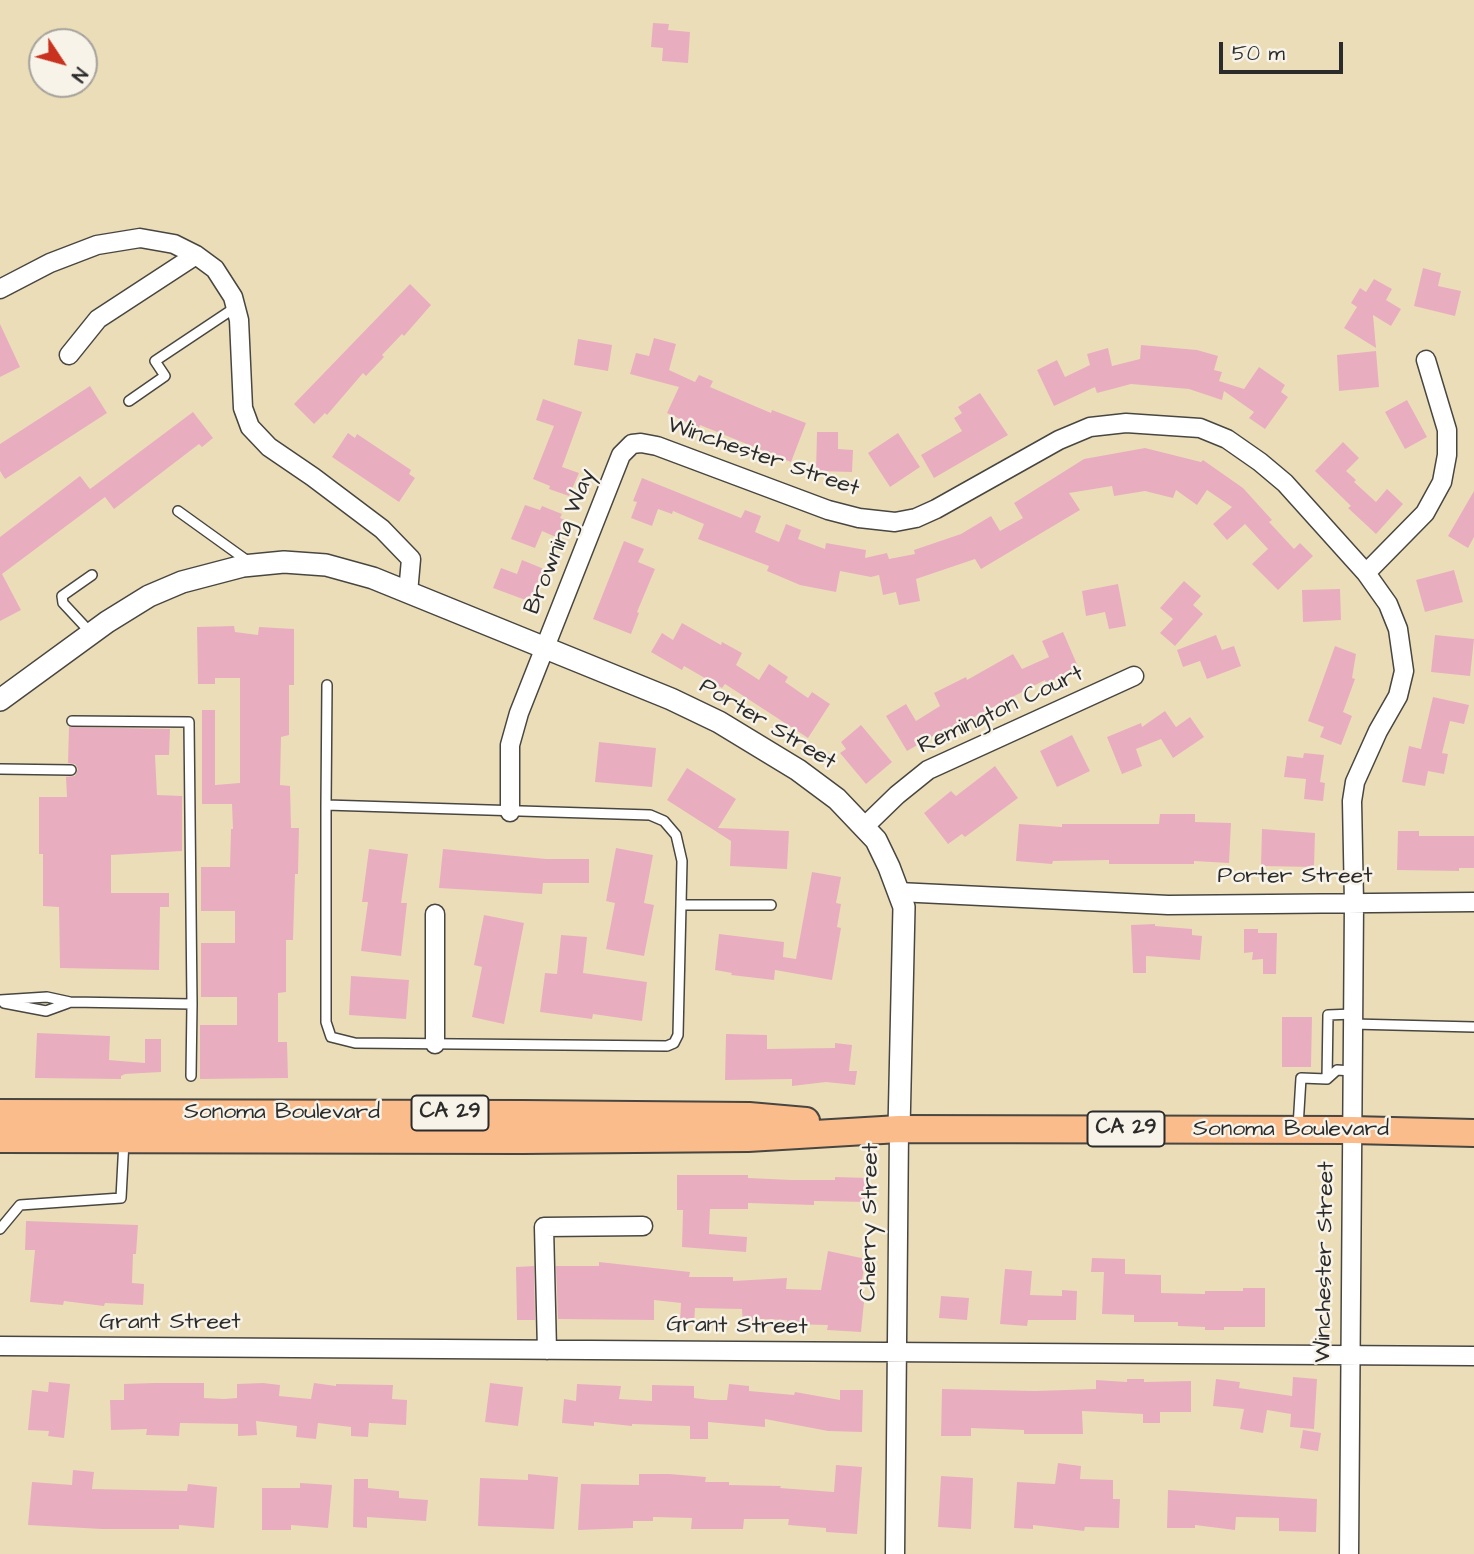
<!DOCTYPE html>
<html>
<head>
<meta charset="utf-8">
<style>
  body { margin:0 }
  #map { position:relative; width:1474px; height:1554px; overflow:hidden; background:#ecddb9; font-family:"Architects Daughter",sans-serif }
  canvas { display:block }
  .north { position:absolute; left:28px; top:28px; width:70px; height:70px; box-sizing:border-box; background:#f7f3e8; border:2px solid #a5a39c; border-radius:50%; rotate:126deg; font-size:19px; font-weight:700; line-height:28px; text-align:center; color:#2b2b2b }
  .north::after { content:''; display:block; margin:auto; width:24px; height:32px; background:#c8321e; clip-path:polygon(50% 0,100% 100%,50% 72%,0 100%) }
  .scale { position:absolute; left:1219px; top:42px; width:124px; height:32px; box-sizing:border-box; border:4px solid #2b2b2b; border-top:0; padding-left:9px; font-size:21px; line-height:24px; white-space:nowrap; color:#2b2b2b; -webkit-text-stroke:5px #f7f3e8; paint-order:stroke }
</style>
</head>
<body>
<div id="map">
<canvas width="1474" height="1554"></canvas>
<div class="north">N</div>
<div class="scale">50 m</div>
</div>
<script>
const g = document.querySelector('canvas').getContext('2d');
g.lineJoin = 'round';
function paint(path, color) { g.fillStyle = color; g.fill(path, 'evenodd'); }
const poly = rows => new Path2D(rows.map(r => 'M' + r).join(''));
function strokePath(path, color, width, dash) { g.strokeStyle = color; g.lineWidth = width; g.lineCap = dash ? 'butt' : 'round'; g.setLineDash(dash || []); g.stroke(path); }
function drawText(font, color, halo, rows, align = 'center') {
  g.font = font + ' "Architects Daughter",sans-serif'; g.lineWidth = 5; g.setLineDash([]); g.textBaseline = 'middle'; g.strokeStyle = halo; g.fillStyle = color; for (const [text, x, y, turn = 0] of rows) {
    g.save(); g.translate(x, y); g.rotate((+turn || 0) * Math.PI / 180); g.textAlign = isNaN(turn) ? turn : align; if (halo) g.strokeText(text, 0, 0); g.fillText(text, 0, 0); g.restore();
  }
}
paint(poly([
  [653,23,669,24,668,30,690,32,688,63,662,61,663,48,651,47],
  [1423,268,1441,273,1438,286,1461,291,1455,316,1414,306],
  [1374,279,1392,289,1386,300,1401,309,1391,326,1373,315,1376,348,1344,328,1357,307,1351,303,1360,288,1366,292],
  [410,284,431,305,404,336,402,334,382,355,384,357,366,376,363,373,327,415,325,413,314,424,294,404],
  [0,324,20,367,0,377],
  [654,338,676,344,669,370,695,382,699,375,713,381,710,387,771,413,772,410,806,423,791,462,700,425,699,428,667,413,679,387,630,374,636,353,649,356],
  [578,339,612,345,608,371,574,365],
  [1141,345,1197,350,1218,356,1214,370,1222,372,1219,381,1244,389,1259,367,1285,385,1281,392,1288,397,1265,429,1249,418,1254,412,1224,391,1222,400,1189,389,1131,384,1097,393,1095,387,1054,406,1037,370,1057,360,1065,377,1090,365,1087,354,1108,348,1112,366,1140,359],
  [1376,351,1379,387,1339,391,1337,355],
  [90,386,107,413,5,479,0,471,0,444],
  [980,393,1008,435,934,478,921,455,962,431,954,418,962,413,958,407],
  [543,399,582,412,562,467,579,473,569,496,549,489,550,486,533,479,554,426,536,420],
  [1407,400,1427,437,1405,449,1385,412],
  [193,412,213,438,202,447,199,444,114,509,105,497,2,574,21,610,0,621,0,537,80,476,90,489],
  [817,432,838,432,838,449,853,450,852,472,816,471],
  [348,433,355,438,357,434,411,470,409,474,415,478,399,502,332,457],
  [898,433,920,467,890,487,868,453],
  [1343,442,1359,458,1346,471,1356,480,1354,482,1376,502,1387,489,1403,504,1376,534,1348,508,1351,506,1315,471],
  [1145,448,1201,462,1203,460,1243,488,1272,520,1269,522,1294,549,1300,543,1313,556,1278,590,1252,564,1268,549,1245,524,1227,540,1213,524,1232,507,1207,490,1197,505,1176,490,1173,498,1145,491,1114,496,1112,486,1069,493,1080,510,981,569,975,559,916,579,920,601,899,605,896,592,883,595,879,575,871,577,840,571,836,592,800,585,767,571,769,566,698,539,704,524,673,511,672,514,658,509,652,526,631,518,637,502,633,501,642,478,741,518,745,510,761,516,755,532,779,542,786,524,801,530,798,539,825,549,826,543,866,550,865,558,887,553,889,559,915,554,914,550,961,534,991,516,1000,531,1023,518,1014,503,1084,459],
  [1474,491,1474,537,1468,548,1448,536],
  [525,505,540,510,542,506,562,514,560,518,565,520,558,538,542,531,535,548,511,539],
  [624,541,644,549,638,562,655,569,637,612,639,613,631,634,593,619],
  [522,560,544,569,531,602,493,588,501,568,517,574],
  [1454,570,1463,602,1425,612,1416,580],
  [1184,581,1201,596,1193,605,1203,614,1175,646,1160,633,1173,619,1160,608],
  [1118,584,1126,626,1109,629,1105,612,1086,616,1082,591],
  [1340,589,1341,620,1303,622,1302,590],
  [682,623,721,645,722,642,742,653,736,665,759,680,769,664,788,677,785,682,808,698,812,692,830,704,808,738,725,684,722,688,684,666,682,670,651,652,662,633,673,640],
  [234,626,235,632,258,635,259,627,294,629,294,685,289,685,289,735,281,737,280,785,290,786,291,828,299,828,298,874,295,874,293,940,286,940,286,992,278,993,278,1042,287,1042,288,1078,200,1079,200,1025,237,1025,237,997,201,997,201,943,235,943,235,911,201,911,201,867,230,867,231,829,233,829,232,804,202,804,202,710,215,710,215,785,240,783,240,678,215,678,215,684,198,684,197,627],
  [1063,632,1079,669,1046,683,1045,680,951,729,950,726,907,751,886,716,906,704,916,721,940,706,934,693,966,677,967,680,1013,654,1022,669,1049,657,1042,641],
  [1216,635,1222,650,1234,646,1241,666,1207,679,1200,661,1183,667,1177,650],
  [1435,635,1474,639,1470,676,1431,672],
  [1335,646,1356,654,1352,678,1355,679,1343,712,1352,716,1341,745,1320,737,1324,727,1308,721],
  [1433,697,1469,705,1464,724,1450,721,1442,753,1448,754,1444,774,1428,771,1425,786,1402,782,1409,746,1421,749],
  [1165,711,1176,727,1190,717,1204,737,1173,758,1161,739,1136,749,1142,766,1122,774,1107,737,1141,723,1142,727],
  [861,725,892,762,866,784,840,753,846,749,841,742],
  [69,727,170,729,169,755,155,755,157,795,182,796,182,851,111,855,111,893,169,893,169,907,160,907,159,970,60,968,59,907,43,906,43,854,39,854,39,797,67,797,66,777,75,776,78,769,75,764,68,763],
  [1072,735,1090,771,1057,787,1040,751],
  [599,742,656,748,652,787,595,782],
  [1304,753,1324,755,1320,782,1325,783,1323,801,1304,799,1306,779,1284,777,1287,756,1303,758],
  [995,766,1018,798,965,837,962,834,948,844,924,813,951,791,956,796],
  [687,768,736,799,718,828,789,831,787,869,730,866,731,841,667,800],
  [1160,814,1195,814,1195,822,1231,823,1229,863,1194,861,1194,864,1109,864,1109,860,1053,861,1052,864,1016,861,1019,824,1062,827,1062,824,1159,824],
  [1262,829,1315,833,1314,867,1261,866],
  [1398,831,1419,831,1419,836,1474,836,1474,868,1459,868,1459,871,1397,870],
  [616,848,653,855,644,903,654,905,644,956,606,949,615,903,606,901],
  [369,849,408,854,401,903,407,903,401,956,361,951,368,902,362,902],
  [443,849,546,859,589,859,589,883,543,883,542,894,439,888],
  [812,872,841,877,836,903,841,904,837,927,841,928,832,980,775,970,774,980,731,975,732,973,715,970,719,934,784,942,783,957,796,959],
  [484,915,524,923,504,1024,472,1017,482,967,474,965],
  [1155,924,1155,926,1192,929,1192,935,1202,936,1200,960,1146,956,1146,973,1133,973,1131,925],
  [1244,929,1258,929,1258,933,1277,933,1276,974,1263,974,1263,959,1252,960,1253,952,1244,953],
  [561,935,587,937,583,973,647,982,642,1021,593,1014,592,1019,540,1012,545,973,557,974],
  [351,976,409,980,406,1019,349,1015],
  [1282,1017,1312,1017,1311,1067,1282,1067],
  [37,1033,110,1036,109,1060,145,1063,145,1039,161,1039,161,1072,125,1074,121,1076,121,1079,35,1078],
  [726,1034,767,1035,767,1049,835,1048,835,1043,852,1045,849,1071,857,1071,855,1085,826,1082,792,1086,792,1079,725,1080],
  [677,1175,748,1175,748,1178,792,1180,835,1180,835,1177,869,1178,868,1202,814,1201,814,1205,748,1203,748,1209,710,1209,709,1234,747,1237,746,1252,682,1247,683,1210,677,1210],
  [26,1221,138,1225,136,1254,133,1254,132,1283,144,1284,143,1305,105,1303,104,1306,64,1301,63,1305,30,1302,35,1250,25,1250],
  [828,1251,866,1259,861,1285,864,1285,864,1302,861,1332,827,1330,828,1325,787,1324,787,1320,759,1319,759,1325,743,1326,742,1309,695,1308,694,1323,680,1322,681,1303,654,1300,654,1320,558,1319,556,1266,599,1266,599,1262,690,1272,689,1277,733,1277,733,1281,787,1278,786,1289,821,1290],
  [1092,1258,1125,1259,1125,1274,1161,1275,1161,1293,1205,1294,1205,1291,1243,1291,1243,1288,1265,1288,1265,1327,1224,1327,1224,1330,1205,1330,1205,1327,1178,1326,1178,1322,1134,1322,1134,1315,1102,1314,1104,1272,1091,1272],
  [534,1266,535,1320,517,1320,516,1267],
  [1005,1269,1032,1271,1030,1295,1062,1296,1062,1290,1077,1291,1076,1320,1028,1320,1027,1326,1000,1324],
  [941,1296,969,1298,967,1320,939,1318],
  [1293,1377,1317,1379,1314,1429,1290,1427,1291,1414,1267,1410,1263,1433,1240,1429,1244,1409,1213,1406,1216,1379,1240,1382,1239,1388,1292,1396],
  [1127,1379,1144,1379,1144,1382,1191,1381,1191,1412,1160,1412,1160,1423,1143,1423,1143,1414,1082,1411,1083,1434,1024,1434,1024,1430,971,1428,971,1436,941,1436,942,1389,1035,1391,1096,1389,1096,1380,1127,1382],
  [49,1382,70,1384,64,1438,48,1436,49,1431,28,1430,32,1390,48,1392],
  [154,1383,204,1383,204,1398,224,1399,237,1398,237,1384,263,1383,280,1385,279,1396,311,1399,314,1383,336,1386,336,1384,393,1385,392,1399,407,1400,406,1425,369,1423,368,1437,351,1436,351,1427,318,1423,316,1439,296,1437,297,1426,256,1421,257,1435,238,1436,238,1424,180,1423,179,1436,146,1435,147,1429,111,1430,110,1400,124,1400,124,1384],
  [490,1383,523,1387,518,1426,485,1422],
  [577,1384,621,1386,619,1399,652,1401,652,1385,694,1386,694,1398,711,1400,727,1400,729,1384,749,1386,749,1391,794,1395,795,1392,840,1400,840,1390,863,1390,862,1432,828,1431,765,1419,765,1427,708,1422,708,1439,690,1439,690,1426,632,1424,632,1426,594,1422,594,1426,562,1423,564,1399,576,1401],
  [1303,1430,1321,1433,1318,1451,1300,1448],
  [1058,1463,1081,1466,1080,1479,1113,1480,1113,1499,1120,1499,1119,1528,1085,1527,1084,1531,1033,1525,1033,1529,1014,1528,1017,1482,1055,1484],
  [836,1465,862,1467,857,1534,826,1532,826,1528,788,1525,789,1519,744,1519,743,1529,691,1529,692,1518,653,1517,653,1521,633,1521,633,1528,578,1530,581,1484,639,1485,639,1474,669,1474,706,1477,705,1482,729,1482,729,1485,781,1486,780,1488,834,1492],
  [73,1470,94,1472,92,1489,187,1491,188,1484,217,1487,214,1528,179,1525,179,1529,102,1529,28,1525,32,1482,72,1485],
  [528,1474,558,1477,554,1529,478,1526,480,1478,528,1480],
  [941,1476,973,1478,971,1529,938,1527],
  [354,1479,368,1479,368,1488,399,1491,399,1498,428,1500,426,1521,367,1517,367,1528,353,1527],
  [300,1483,332,1485,328,1528,291,1525,291,1530,262,1530,262,1488,300,1488],
  [1168,1490,1317,1499,1316,1532,1279,1531,1279,1518,1236,1517,1235,1530,1195,1525,1195,1528,1167,1528]
]), '#e8aec0');
const service = poly([
  [129,401,165,376,155,361,236,307],
  [178,511,249,562],
  [90,632,63,603,62,596,92,575],
  [72,721,189,722,192,1004],
  [0,769,71,770],
  [326,805,650,815,664,821,676,835,682,861,678,1035,674,1043,667,1046,355,1043,331,1037,326,1022,326,805,327,685],
  [681,905,771,905],
  [0,1000,47,997,70,1002,192,1004,191,1076],
  [4,1003,46,1011,68,1003],
  [1353,1024,1474,1027],
  [1327,1079,1328,1015,1353,1014],
  [1298,1127,1301,1078,1327,1079,1337,1070,1352,1071],
  [0,1229,20,1205,121,1198,124,1141]
]);
const minor = poly([
  [0,289,50,263,97,245,140,238,174,244,196,255,215,269,233,297,239,320,243,408,250,427,269,447,313,477,382,529,411,559,408,593],
  [69,355,98,319,196,255],
  [1366,573,1425,513,1442,482,1447,455,1447,430,1426,360],
  [510,812,510,745,519,713,621,455,632,444,641,443,657,446,828,510,859,518,895,522,916,518,936,509,1059,440,1090,427,1126,423,1200,428,1227,439,1260,462,1285,483,1366,573,1388,604,1398,629,1404,671,1398,696,1378,731,1355,782,1352,801,1354,903,1349,1554],
  [864,827,897,795,928,770,1134,676],
  [898,892,1168,905,1474,902],
  [435,914,435,1044],
  [0,1346,1474,1356],
  [547,1350,544,1227,643,1226],
  [895,1554,899,1129]
]);
const tertiary = poly([
  [0,700,107,622,149,596,182,582,243,566,284,562,326,565,373,578,671,699,719,722,798,770,837,799,876,840,889,867,904,907,899,1129]
]);
const primary = poly([
  [0,1113,523,1114,749,1116,806,1121],
  [0,1139,523,1140,748,1138,899,1129,1352,1130,1474,1133]
]);
strokePath(service, '#484640', 12);
strokePath(minor, '#484640', 21);
strokePath(tertiary, '#484640', 24);
strokePath(primary, '#484640', 30);
strokePath(service, '#fff', 9);
strokePath(minor, '#fff', 18);
strokePath(tertiary, '#fff', 21);
strokePath(primary, '#fabc8b', 26);
for (const [x, y, w] of [
  [450,1113,77],
  [1126,1129,77]
]) { const box = new Path2D(); box.roundRect(x - w / 2, y - 17.5, w, 35, 5); g.fillStyle = '#f7f3e8'; g.fill(box); strokePath(box, '#2b2b2b', 2); }
drawText('bold 21px', '#2b2b2b', null, [
  ["CA 29",450,1113],
  ["CA 29",1126,1129]
]);
drawText('23px', '#2b2b2b', '#f7f3e8', [
  ["Winchester Street",763,458,19],
  ["Browning Way",561,542,-68],
  ["Remington Court",1001,711,-25],
  ["Porter Street",767,725,31],
  ["Porter Street",1295,877],
  ["Sonoma Boulevard",282,1113],
  ["Sonoma Boulevard",1291,1130],
  ["Cherry Street",871,1222,-89],
  ["Winchester Street",1326,1262,-89],
  ["Grant Street",170,1323],
  ["Grant Street",737,1327,1]
]);
</script>
</body>
</html>
